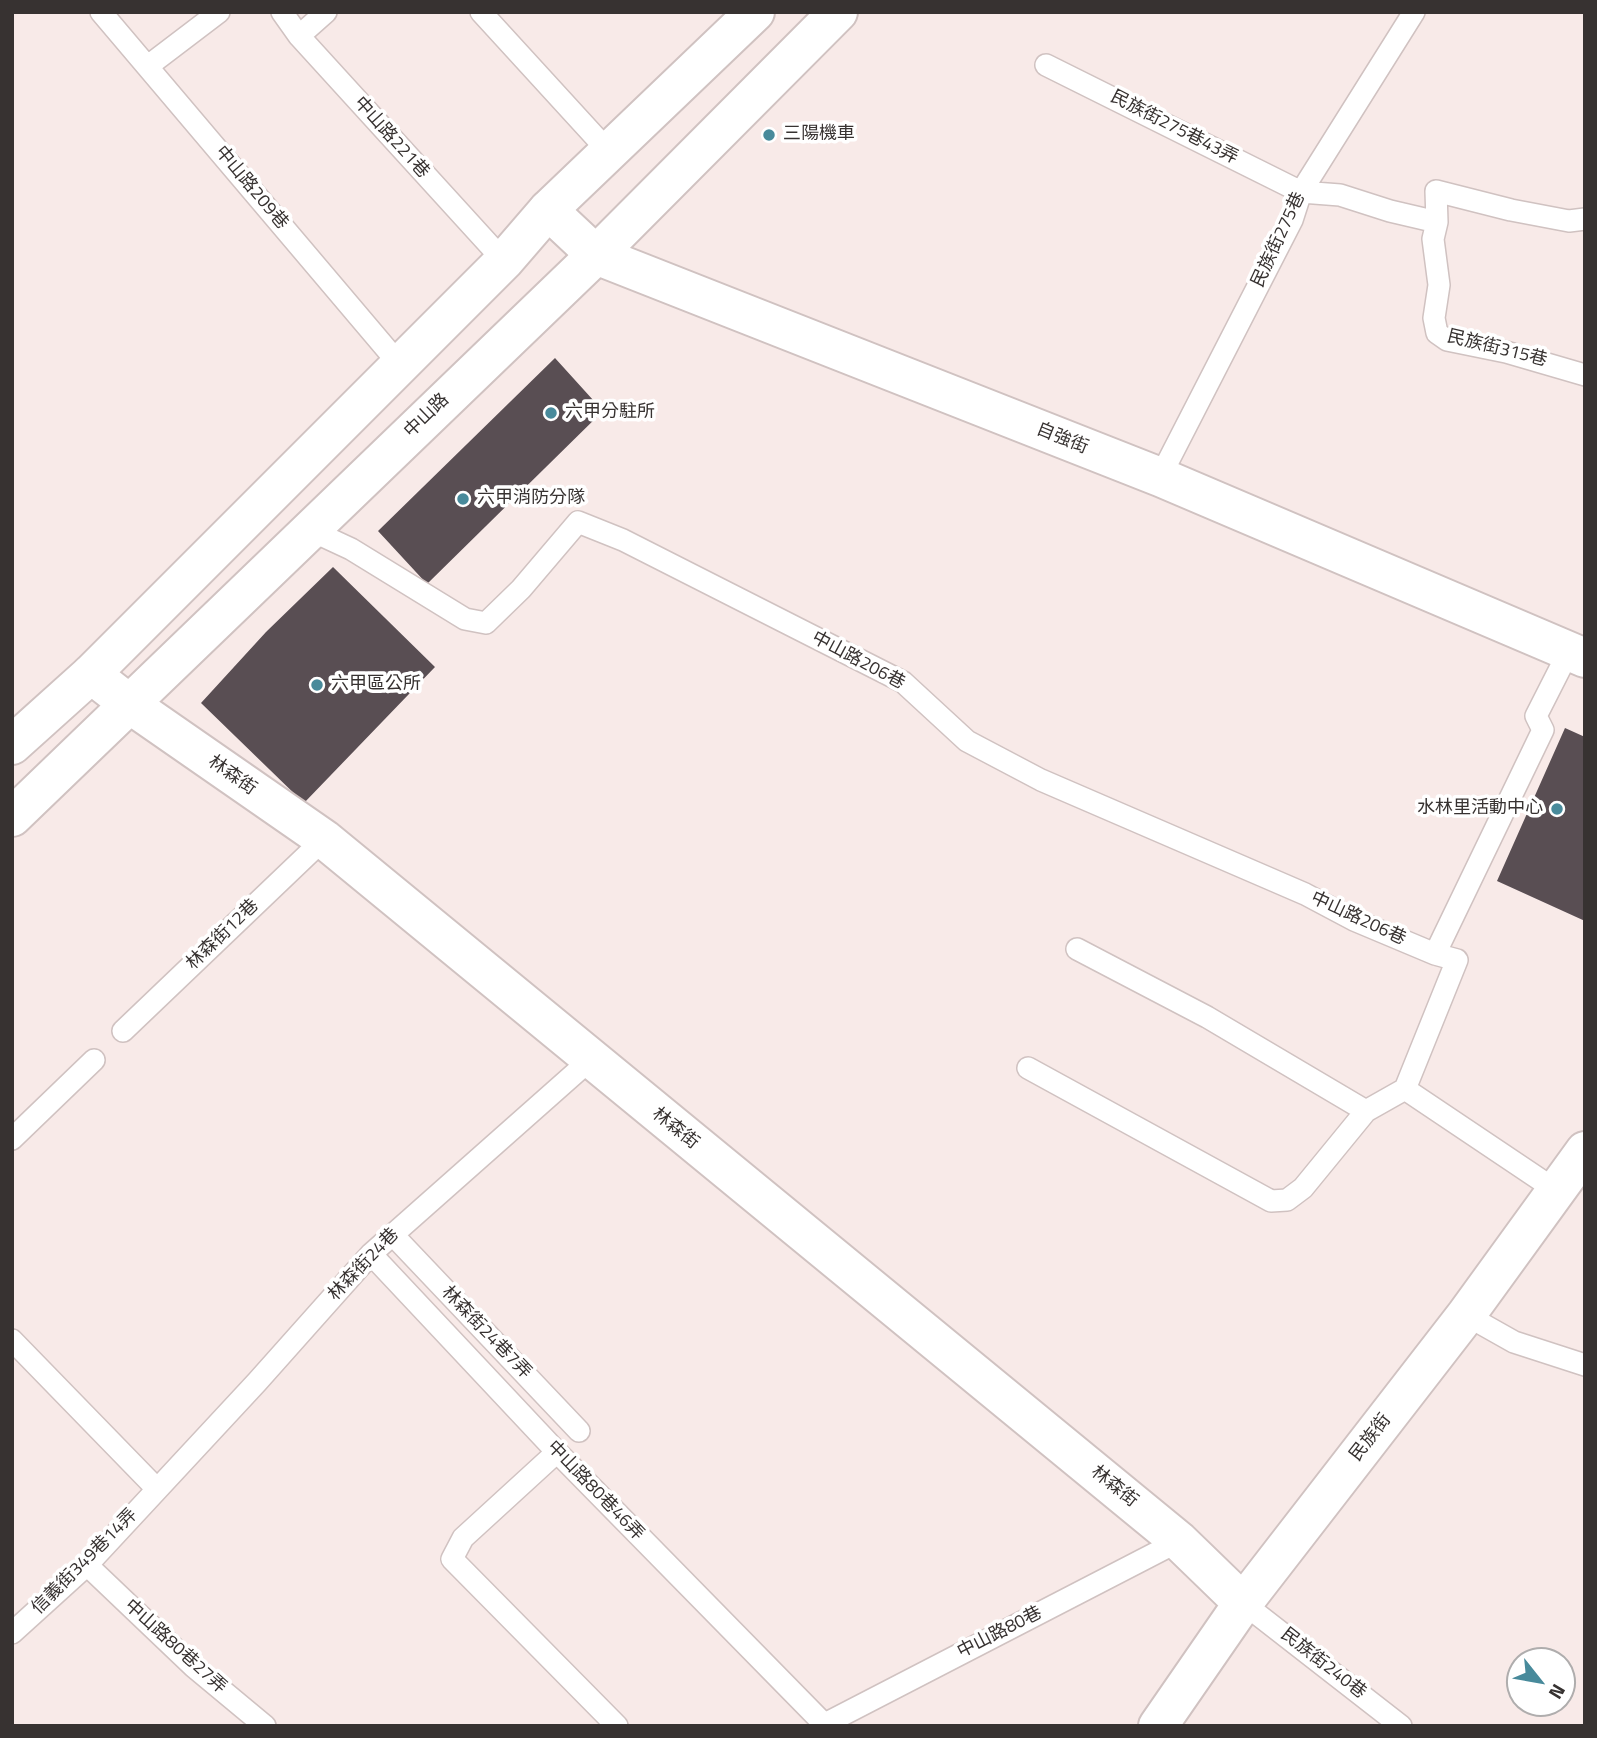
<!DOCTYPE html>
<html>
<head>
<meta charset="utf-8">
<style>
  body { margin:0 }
  #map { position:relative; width:1597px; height:1738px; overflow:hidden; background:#f8eae8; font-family:"Titillium Web",sans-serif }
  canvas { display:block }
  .frame { position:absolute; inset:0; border:14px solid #373231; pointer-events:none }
  .north { position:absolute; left:1506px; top:1647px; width:70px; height:70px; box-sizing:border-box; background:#fff; border:2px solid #afadad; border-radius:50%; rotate:121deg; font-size:19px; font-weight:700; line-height:28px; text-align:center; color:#373231 }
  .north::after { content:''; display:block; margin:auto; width:24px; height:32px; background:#488a9b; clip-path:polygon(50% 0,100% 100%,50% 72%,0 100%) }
</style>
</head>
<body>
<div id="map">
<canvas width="1597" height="1738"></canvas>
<div class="frame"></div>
<div class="north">N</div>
</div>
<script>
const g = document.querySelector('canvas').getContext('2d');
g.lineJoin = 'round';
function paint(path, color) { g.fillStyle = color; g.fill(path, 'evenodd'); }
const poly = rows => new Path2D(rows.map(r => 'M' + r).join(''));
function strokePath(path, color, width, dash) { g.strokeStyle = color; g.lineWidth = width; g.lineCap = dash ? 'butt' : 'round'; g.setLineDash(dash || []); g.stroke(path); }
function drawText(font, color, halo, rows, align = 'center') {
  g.font = font + ' "Titillium Web","Noto Sans TC",sans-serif'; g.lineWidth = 7; g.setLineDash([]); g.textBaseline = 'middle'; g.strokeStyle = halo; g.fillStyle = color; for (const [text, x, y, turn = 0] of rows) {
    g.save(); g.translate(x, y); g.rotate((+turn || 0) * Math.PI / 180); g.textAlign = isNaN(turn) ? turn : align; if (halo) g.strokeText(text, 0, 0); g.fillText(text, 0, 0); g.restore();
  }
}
paint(poly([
  [555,358,603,411,427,584,378,531],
  [333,567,435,667,304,803,201,703,266,632],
  [1565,728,1585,737,1585,921,1497,881]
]), '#594e53');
const lane = poly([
  [101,12,400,365],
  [282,12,299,36,504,261],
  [481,12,610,153],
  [299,36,326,12],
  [1046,65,1301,192,1340,195,1390,211,1437,222,1436,191,1511,210,1569,221,1585,219],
  [148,66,219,12],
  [1437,222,1433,239,1439,285,1434,318,1437,333,1447,340,1506,352,1585,375],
  [1160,477,1292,220,1301,192,1414,12],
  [308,529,351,549,465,619,486,623,521,589,578,522,623,540,903,682,967,741,1041,780,1305,894,1354,920,1435,954],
  [1077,949,1207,1017,1366,1111],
  [123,1031,324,839],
  [1028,1068,1271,1201,1287,1200,1303,1188,1366,1111,1405,1089,1457,960,1435,954,1543,730,1536,716,1569,651],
  [1405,1089,1557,1191],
  [12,1139,94,1060],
  [393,1235,579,1431],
  [371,1254,557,1452,824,1724],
  [1466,1315,1514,1342,1585,1365],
  [12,1340,157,1489],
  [557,1452,463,1538,452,1559,617,1726],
  [87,1565,194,1667,265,1726],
  [1243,1603,1401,1726],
  [12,1633,87,1565,257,1382,371,1254,590,1060],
  [821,1726,1179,1541]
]);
const street = poly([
  [548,210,596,255,1160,477,1585,658],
  [91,674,128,703,324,839,1179,1541,1243,1603],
  [1158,1726,1243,1603,1466,1315,1585,1151]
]);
const secondary = poly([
  [12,745,91,674,504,261,548,210,755,12],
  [12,817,596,255,838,12]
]);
strokePath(lane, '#d0c2c1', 24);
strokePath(street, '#d0c2c1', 42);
strokePath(secondary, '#d0c2c1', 42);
strokePath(lane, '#fff', 21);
strokePath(street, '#fff', 38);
strokePath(secondary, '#fff', 38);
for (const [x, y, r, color] of [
  [769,135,7,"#488a9b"],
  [551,413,7,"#488a9b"],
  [463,499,7,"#488a9b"],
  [317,685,7,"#488a9b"],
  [1557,809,7,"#488a9b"]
]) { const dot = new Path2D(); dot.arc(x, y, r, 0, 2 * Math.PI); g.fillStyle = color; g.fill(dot); strokePath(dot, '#fff', 2.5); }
drawText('18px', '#373231', '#fff', [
  ["民族街275巷43弄",1174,128,27],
  ["中山路221巷",391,138,48],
  ["中山路209巷",251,188,50],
  ["民族街275巷",1279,240,-65],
  ["民族街315巷",1497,349,14],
  ["中山路",427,416,-44],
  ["自強街",1062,439,22],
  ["中山路206巷",858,661,28],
  ["林森街",232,776,35],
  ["中山路206巷",1358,919,25],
  ["林森街12巷",223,935,-44],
  ["林森街",675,1129,39],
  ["林森街24巷",364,1265,-46],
  ["林森街24巷7弄",486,1333,46],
  ["民族街",1371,1438,-52],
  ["林森街",1114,1487,39],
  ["中山路80巷46弄",595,1491,46],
  ["信義街349巷14弄",85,1562,-45],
  ["中山路80巷",1000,1633,-27],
  ["中山路80巷27弄",175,1647,42],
  ["民族街240巷",1323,1664,38]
]);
drawText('18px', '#373231', '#fff', [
  ["三陽機車",783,135],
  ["六甲分駐所",565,413],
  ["六甲消防分隊",477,499],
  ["六甲區公所",331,685],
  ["水林里活動中心",1543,809,"right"]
], 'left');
</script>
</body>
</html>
